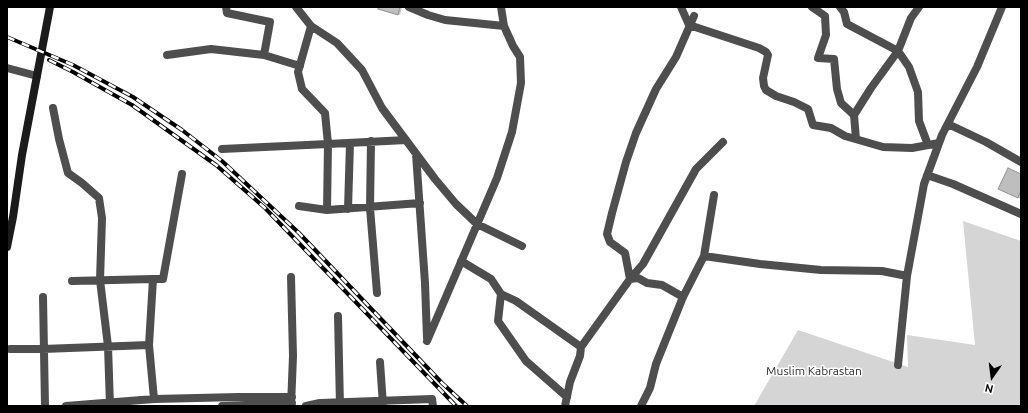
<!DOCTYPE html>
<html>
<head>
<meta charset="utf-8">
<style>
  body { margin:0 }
  #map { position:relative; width:1028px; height:413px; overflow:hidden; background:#fff; font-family:Ubuntu,sans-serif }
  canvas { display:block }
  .frame { position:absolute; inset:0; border:8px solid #000; pointer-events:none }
  .north { position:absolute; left:972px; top:357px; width:40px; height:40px; -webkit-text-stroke:3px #fff; paint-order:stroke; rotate:194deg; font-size:11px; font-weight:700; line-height:16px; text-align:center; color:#000 }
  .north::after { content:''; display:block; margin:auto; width:14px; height:18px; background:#000; clip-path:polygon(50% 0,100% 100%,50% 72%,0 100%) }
</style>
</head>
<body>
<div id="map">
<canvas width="1028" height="413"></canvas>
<div class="frame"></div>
<div class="north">N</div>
</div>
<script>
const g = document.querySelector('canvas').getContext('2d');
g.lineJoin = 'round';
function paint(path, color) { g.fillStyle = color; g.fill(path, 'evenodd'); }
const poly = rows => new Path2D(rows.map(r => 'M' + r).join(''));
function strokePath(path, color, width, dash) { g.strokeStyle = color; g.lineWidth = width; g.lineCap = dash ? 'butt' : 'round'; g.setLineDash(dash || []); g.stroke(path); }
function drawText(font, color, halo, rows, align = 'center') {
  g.font = font + ' Ubuntu,sans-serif'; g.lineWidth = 3; g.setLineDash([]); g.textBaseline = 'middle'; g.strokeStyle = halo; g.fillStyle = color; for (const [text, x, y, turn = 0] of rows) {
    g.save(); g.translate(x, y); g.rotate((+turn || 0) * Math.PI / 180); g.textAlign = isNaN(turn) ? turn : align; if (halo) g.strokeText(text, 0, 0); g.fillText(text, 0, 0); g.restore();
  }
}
paint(poly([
  [963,221,1021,241,1021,406,754,406,798,330,908,367,907,335,975,345]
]), '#d5d5d5');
paint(poly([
  [383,7,402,7,400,15,385,11],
  [1021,175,1021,199,1003,191]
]), '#0003');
const building = poly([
  [378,7,400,7,398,15,378,9,378,7],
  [1008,168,1021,174,1021,190,1018,198,998,189,1008,168]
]);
paint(building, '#bebebe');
strokePath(building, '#929292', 1);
strokePath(poly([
  [226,7,227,13,270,22,264,55],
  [409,7,428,15,445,20,504,26],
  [681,7,689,25,759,48,766,52,768,55,763,78,764,86,766,90,776,96,794,102,808,109,813,125,831,128,845,136,883,147,912,148,939,143],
  [812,7,825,16,826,35,818,58,834,59,837,89,841,103,854,115],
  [840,7,844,12,847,24,898,51,871,88,854,115,856,139],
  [919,7,911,18,898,51,909,67,918,92,919,121,928,145],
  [311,26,337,43,362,70,382,108,435,179,456,204,477,224,522,246],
  [167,55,211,49,264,55,300,66],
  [7,68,37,76],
  [53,108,59,139,68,173,82,183,99,198,102,218,100,280,108,346,110,406],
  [948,124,986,142,1021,162],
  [371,141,370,208,377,293],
  [222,149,328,144,325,113,302,89,298,72,311,26,296,7],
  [416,154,425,283,427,338],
  [927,175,953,184,1021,214],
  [299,206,327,210,420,203],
  [348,209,350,143],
  [327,210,328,144,406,140],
  [704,256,714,195],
  [461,261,491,279,501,294,498,321,526,361,567,397],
  [291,277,293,356,291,406],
  [153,279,163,279,182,174],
  [630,279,625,253,610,242,607,234,612,213,626,162,636,133,656,89,676,57,694,16],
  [630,279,643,264,696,169,723,142],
  [72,281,153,279,149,345],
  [501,294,516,301,581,347],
  [43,297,45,406],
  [338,316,340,406],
  [427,341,497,178,512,132,521,83,520,57,513,46,504,26,501,7],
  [10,349,43,349,149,345,154,399],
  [380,362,383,405],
  [898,365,907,276,924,184,942,135,977,67,1002,7],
  [66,406,154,399,239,397,292,397],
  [222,406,292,403],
  [306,406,320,403,432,399,433,406],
  [565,406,570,382,580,356,581,347,630,279,638,278,647,283,662,285,683,297],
  [641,406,650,388,656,364,683,297,704,256,760,264,821,270,882,271,907,276]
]), '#4e4e4e', 8);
strokePath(poly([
  [7,247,13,217,22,155,50,7]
]), '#1b1b1b', 8);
const rail = poly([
  [7,37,73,65,133,97,182,130,222,161,299,233,442,383,467,406],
  [49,60,73,72,132,105,216,165,265,208,456,406]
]);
strokePath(rail, '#000', 4);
strokePath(rail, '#fff', 2.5, [8]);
drawText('12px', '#2c2c2c', '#fff', [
  ["Muslim Kabrastan",814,371]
]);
</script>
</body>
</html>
